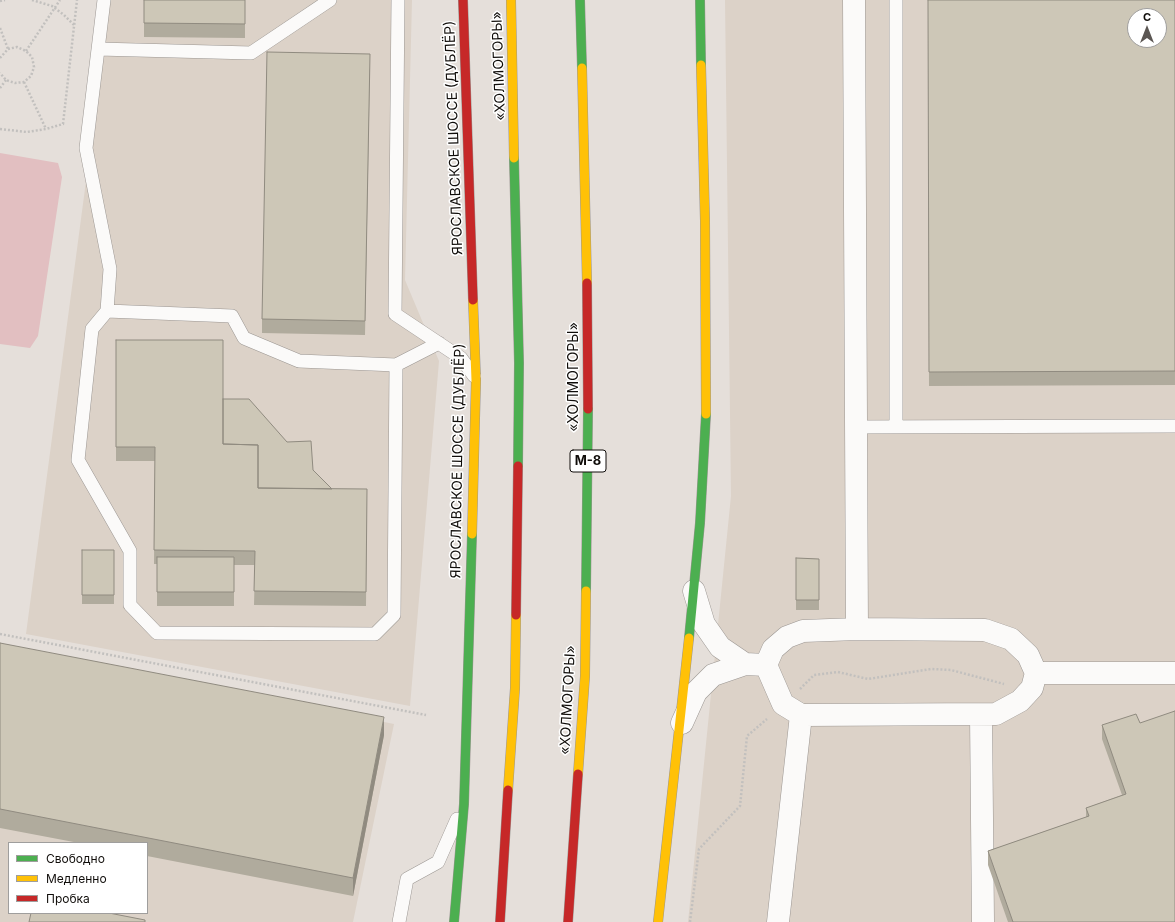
<!DOCTYPE html>
<html>
<head>
<meta charset="utf-8">
<style>
  body { margin:0 }
  #map { position:relative; width:1175px; height:922px; overflow:hidden; background:#e5dfda; font-family:Inter,sans-serif }
  canvas { display:block }
  .legend { position:absolute; left:8px; top:842px; width:140px; height:72px; box-sizing:border-box; background:#fff; border:1px solid #9f9e9d; margin:0; padding:5px 7px; list-style:none; font-size:12px; color:#100d0a }
  .legend li { display:flex; align-items:center; gap:8px; height:20px }
  .legend b { width:20px; border:1px solid #9f9e9d }
  .north { position:absolute; left:1127px; top:8px; width:40px; height:40px; box-sizing:border-box; background:#fff; border:1px solid #9f9e9d; border-radius:50%; rotate:0deg; font-size:11px; font-weight:700; line-height:16px; text-align:center; color:#100d0a }
  .north::after { content:''; display:block; margin:auto; width:14px; height:18px; background:#5b5653; clip-path:polygon(50% 0,100% 100%,50% 72%,0 100%) }
</style>
</head>
<body>
<div id="map">
<canvas width="1175" height="922"></canvas>
<ul class="legend">
<li><b style="height:5px;background:#4caf50"></b>Свободно</li>
<li><b style="height:5px;background:#ffc107"></b>Медленно</li>
<li><b style="height:5px;background:#c62828"></b>Пробка</li>
</ul>
<div class="north">С</div>
</div>
<script>
const g = document.querySelector('canvas').getContext('2d');
g.lineJoin = 'round';
function paint(path, color) { g.fillStyle = color; g.fill(path, 'evenodd'); }
const poly = rows => new Path2D(rows.map(r => 'M' + r).join(''));
function strokePath(path, color, width, dash) { g.strokeStyle = color; g.lineWidth = width; g.lineCap = dash ? 'butt' : 'round'; g.setLineDash(dash || []); g.stroke(path); }
function drawText(font, color, halo, rows, align = 'center') {
  g.font = font + ' Inter,sans-serif'; g.lineWidth = 3; g.setLineDash([]); g.textBaseline = 'middle'; g.strokeStyle = halo; g.fillStyle = color; for (const [text, x, y, turn = 0] of rows) {
    g.save(); g.translate(x, y); g.rotate((+turn || 0) * Math.PI / 180); g.textAlign = isNaN(turn) ? turn : align; if (halo) g.strokeText(text, 0, 0); g.fillText(text, 0, 0); g.restore();
  }
}
paint(poly([
  [110,0,412,0,405,280,439,361,410,706,26,634],
  [725,0,1175,0,1175,922,688,922,731,496],
  [1135,16,1159,16,1159,40,1135,40],
  [0,645,394,724,353,922,0,922],
  [9,843,147,843,147,913,9,913]
]), '#dcd2c8');
paint(poly([
  [0,153,58,163,62,177,38,336,30,348,0,344]
]), '#e2bfc1');
const lane = poly([
  [104,0,86,148,110,269,107,311,232,316,244,338,299,361,396,365,439,343],
  [398,0,395,314,461,358,474,376],
  [896,0,896,427],
  [98,49,251,53,330,0],
  [107,311,92,329,78,460,130,551,130,605,157,633,375,634,394,615,396,365],
  [856,427,1175,426],
  [399,922,407,879,438,862,457,819]
]);
const street = poly([
  [854,0,857,629],
  [694,591,704,624,720,647,745,664],
  [857,629,985,630,1011,639,1028,655,1036,673,1032,688,1020,701,996,714,801,715,783,704,766,665,773,649,787,637,803,631,857,629],
  [1036,673,1175,673],
  [981,715,983,922],
  [682,723,696,692,713,675,745,664,766,665],
  [778,922,801,715]
]);
const fast = poly([
  [580,0,582,68],
  [700,0,701,65],
  [514,158,519,363,518,466],
  [586,591,588,409],
  [689,638,700,523,706,414],
  [454,922,464,804,472,534]
]);
const slow = poly([
  [511,0,514,158],
  [701,65,705,221,706,414],
  [582,68,587,283],
  [472,534,476,380,473,300],
  [578,774,585,676,586,591],
  [508,790,515,688,516,615],
  [658,922,689,638]
]);
const jam = poly([
  [463,0,473,300],
  [587,283,588,409],
  [516,615,518,466],
  [500,922,508,790],
  [568,922,578,774]
]);
strokePath(lane, '#9b9692', 14);
strokePath(street, '#9b9692', 23);
strokePath(fast, '#9b9692', 10);
strokePath(slow, '#9b9692', 10);
strokePath(jam, '#9b9692', 10);
strokePath(poly([
  [32,0,52,6,64,15,74,25],
  [0,1,5,0],
  [0,28,8,49],
  [26,51,60,0],
  [0,58,8,49,17,47,26,51,32,57,34,67,31,76,24,82,15,83,6,80,0,73],
  [24,82,46,129],
  [0,88,6,80],
  [0,129,27,132,46,129,63,124,77,0],
  [0,634,426,715],
  [800,689,814,675,838,672,868,679,931,669,951,670,1004,684],
  [690,922,699,849,740,806,747,736,767,719]
]), '#c2c0be', 2.5, [2, 2]);
strokePath(lane, '#fbfaf9', 13);
strokePath(street, '#fbfaf9', 22);
strokePath(fast, '#4caf50', 9);
strokePath(slow, '#ffc107', 9);
strokePath(jam, '#c62828', 9);
paint(poly([
  [144,0,245,0,245,38,144,37],
  [928,0,1175,0,1175,385,929,386],
  [370,68,365,335,262,333,262,319],
  [116,340,313,470,332,489,367,489,366,606,254,605,255,565,234,565,234,606,157,606,157,564,154,564,155,461,116,461],
  [82,550,114,550,114,604,82,604],
  [796,558,819,559,819,610,796,610],
  [0,643,384,735,353,896,147,856,147,843,79,843,0,828],
  [1102,725,1175,922,1008,922,988,865,988,851,1086,817,1086,808,1122,795,1102,739]
]), '#b0ab9d');
paint(poly([
  [384,717,384,735,353,896,353,878]
]), '#908b80');
const building = poly([
  [144,0,245,0,245,24,144,23,144,0],
  [928,0,1175,0,1175,371,929,372,928,0],
  [1135,16,1159,16,1159,40,1135,40,1135,16],
  [267,52,370,54,365,321,262,319,267,52],
  [116,340,223,340,223,444,258,445,258,488,367,489,366,592,254,591,255,551,154,550,155,447,116,447,116,340],
  [223,399,249,399,287,442,311,441,313,470,332,489,258,488,258,445,223,444,223,399],
  [82,550,114,550,114,595,82,595,82,550],
  [157,557,234,557,234,592,157,592,157,557],
  [796,558,819,559,819,600,796,600,796,558],
  [0,643,384,717,353,878,0,809,0,643],
  [1175,711,1175,922,1013,922,988,851,1089,816,1086,808,1126,794,1102,725,1136,714,1140,723,1175,711],
  [31,913,109,913,145,920,145,922,29,922,31,913]
]);
paint(building, '#cdc7b7');
strokePath(building, '#908b80', 1);
for (const [x, y, w] of [
  [588,461,36]
]) { const box = new Path2D(); box.roundRect(x - w / 2, y - 11, w, 22, 3); g.fillStyle = '#fff'; g.fill(box); strokePath(box, '#100d0a', 1); }
drawText('bold 13px', '#100d0a', null, [
  ["М-8",588,461]
]);
drawText('14px', '#100d0a', '#fff', [
  ["«ХОЛМОГОРЫ»",499,66,-92],
  ["ЯРОСЛАВСКОЕ ШОССЕ (ДУБЛЁР)",454,138,-92],
  ["«ХОЛМОГОРЫ»",574,377,-90],
  ["ЯРОСЛАВСКОЕ ШОССЕ (ДУБЛЁР)",458,461,-89],
  ["«ХОЛМОГОРЫ»",568,700,-87]
]);
</script>
</body>
</html>
